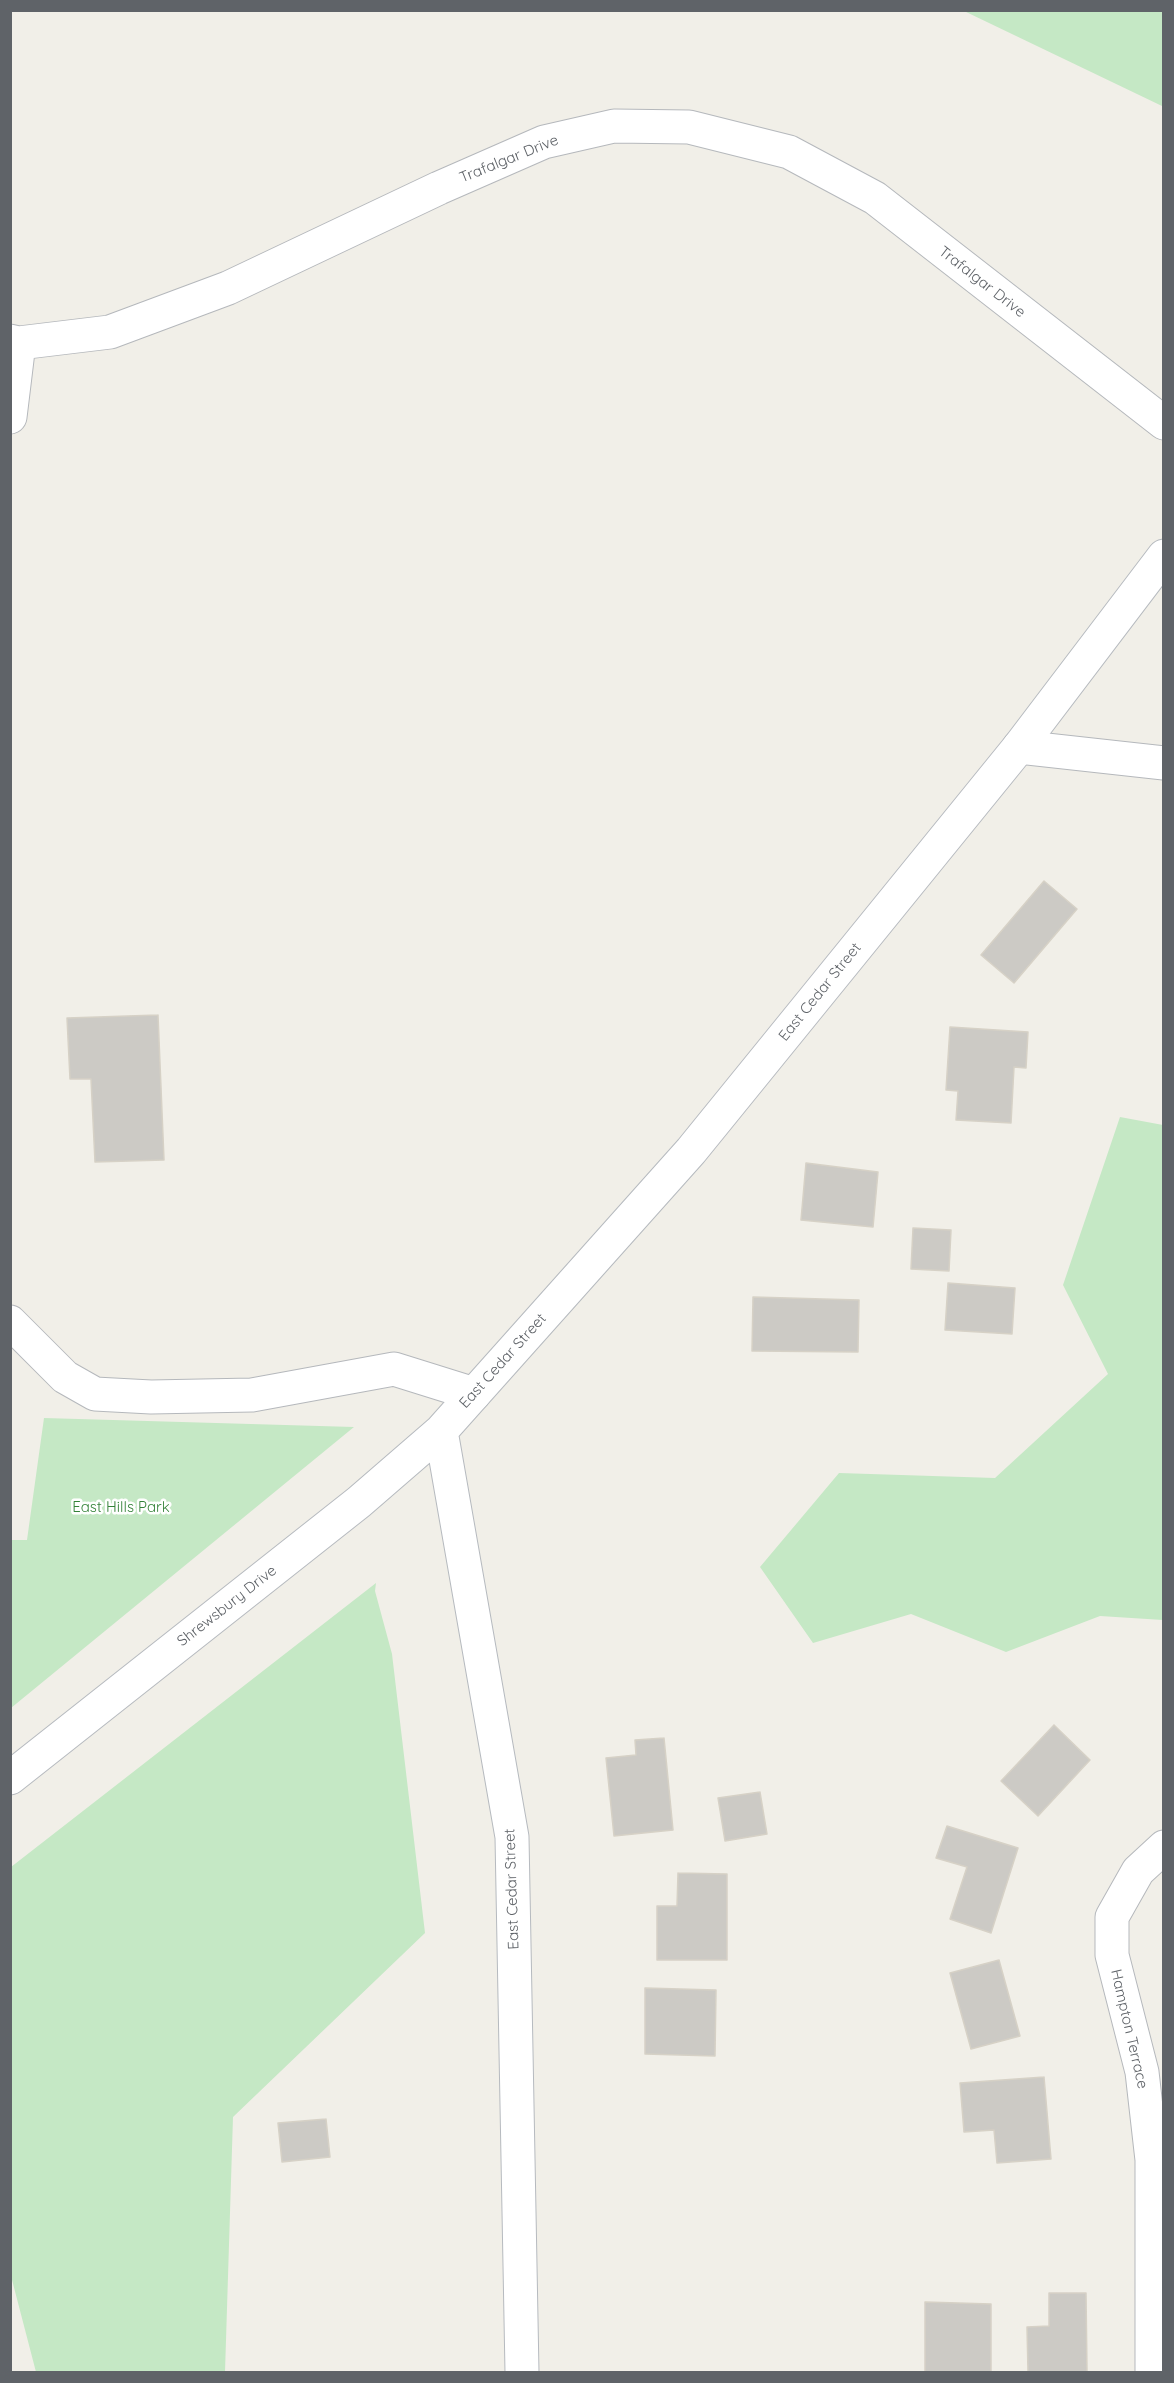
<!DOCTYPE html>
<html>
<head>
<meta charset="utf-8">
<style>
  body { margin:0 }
  #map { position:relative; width:1174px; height:2383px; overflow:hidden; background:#f1efe8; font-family:Quicksand,sans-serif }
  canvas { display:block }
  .frame { position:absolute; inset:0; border:12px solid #5f6368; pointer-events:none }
</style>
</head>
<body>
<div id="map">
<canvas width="1174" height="2383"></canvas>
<div class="frame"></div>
</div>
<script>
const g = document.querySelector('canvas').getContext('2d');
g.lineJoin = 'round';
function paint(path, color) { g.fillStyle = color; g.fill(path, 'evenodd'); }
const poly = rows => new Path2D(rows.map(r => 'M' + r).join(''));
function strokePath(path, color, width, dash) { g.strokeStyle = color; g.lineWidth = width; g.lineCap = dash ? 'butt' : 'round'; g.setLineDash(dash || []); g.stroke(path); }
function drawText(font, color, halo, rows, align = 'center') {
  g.font = font + ' Quicksand,sans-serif'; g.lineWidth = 5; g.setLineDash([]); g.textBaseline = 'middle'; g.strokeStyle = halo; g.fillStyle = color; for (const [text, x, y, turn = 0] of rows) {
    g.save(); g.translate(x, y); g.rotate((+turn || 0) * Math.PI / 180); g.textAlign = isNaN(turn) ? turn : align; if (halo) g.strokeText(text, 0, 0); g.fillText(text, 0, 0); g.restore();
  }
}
paint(poly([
  [964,11,1163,11,1163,102,1162,106],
  [1120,1117,1163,1125,1163,1620,1100,1616,1006,1652,911,1614,813,1643,760,1567,839,1473,995,1478,1108,1374,1063,1285],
  [44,1418,354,1427,11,1708,11,1540,27,1540],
  [376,1583,375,1591,392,1654,425,1933,233,2117,225,2372,36,2372,11,2276,11,1867]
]), '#c5e8c5');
const building = poly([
  [1044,881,1077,909,1014,983,981,955,1044,881],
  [158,1015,164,1160,95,1162,91,1079,70,1079,67,1018,158,1015],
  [950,1027,1028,1032,1026,1068,1014,1067,1011,1123,956,1120,958,1091,946,1090,950,1027],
  [806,1163,878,1172,873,1227,801,1220,806,1163],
  [913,1228,951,1230,949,1271,911,1269,913,1228],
  [948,1283,1015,1288,1012,1334,945,1330,948,1283],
  [753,1297,859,1300,858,1352,752,1351,753,1297],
  [1054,1725,1090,1760,1038,1816,1001,1781,1054,1725],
  [664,1738,673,1830,614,1836,606,1758,636,1755,635,1740,664,1738],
  [760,1792,767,1834,725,1841,718,1798,760,1792],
  [947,1826,1018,1848,991,1933,950,1919,967,1867,936,1858,947,1826],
  [678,1873,727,1874,727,1960,657,1960,657,1906,677,1906,678,1873],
  [999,1960,1020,2036,971,2049,950,1973,999,1960],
  [645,1988,716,1990,715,2056,645,2054,645,1988],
  [1044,2077,1051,2159,997,2163,994,2130,964,2132,960,2083,1044,2077],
  [326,2119,330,2157,282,2162,278,2123,326,2119],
  [1049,2293,1086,2293,1087,2372,1028,2372,1027,2327,1049,2326,1049,2293],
  [925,2302,991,2304,991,2372,925,2372,925,2302]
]);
paint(building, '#cccac5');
strokePath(building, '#d6d1c6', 1.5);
const street = poly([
  [10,341,19,343,110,332,228,288,439,188,544,142,614,126,689,127,789,152,875,198,1164,423],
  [10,417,19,343],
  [1019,747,1164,763],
  [10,1322,65,1377,95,1394,151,1397,252,1395,394,1369,474,1394],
  [1152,2372,1152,2160,1142,2072,1112,1955,1112,1917,1138,1871,1164,1847]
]);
const secondary = poly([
  [441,1431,512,1837,522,2372],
  [10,1778,359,1502,441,1431,691,1151,1019,747,1164,556]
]);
strokePath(street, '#b5b8bc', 35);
strokePath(secondary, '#b6babf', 35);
strokePath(street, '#fff', 33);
strokePath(secondary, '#fff', 33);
drawText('15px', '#5f6368', '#fff', [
  ["Trafalgar Drive",509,159,-22],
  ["Trafalgar Drive",982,282,38],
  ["East Cedar Street",820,992,-51],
  ["East Cedar Street",503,1361,-48],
  ["Shrewsbury Drive",227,1606,-38],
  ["East Cedar Street",512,1889,-92],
  ["Hampton Terrace",1129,2029,77]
]);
drawText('15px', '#348238', '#fff', [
  ["East Hills Park",121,1507]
]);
</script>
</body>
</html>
